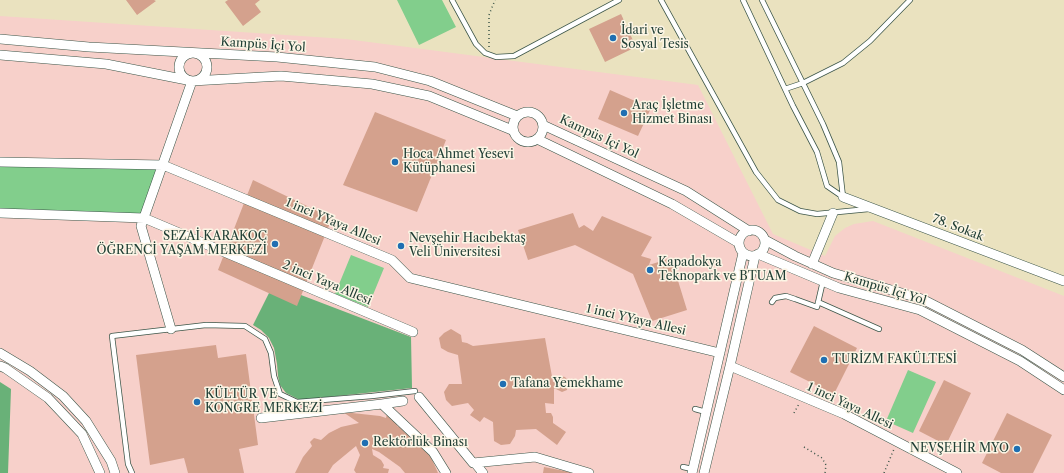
<!DOCTYPE html>
<html>
<head>
<meta charset="utf-8">
<style>
  body { margin:0 }
  canvas { display:block; background:#eae2bf }
</style>
</head>
<body>
<canvas width="1064" height="473"></canvas>
<script>
const g = document.querySelector('canvas').getContext('2d');
g.lineJoin = 'round';
function paint(path, color) { g.fillStyle = color; g.fill(path, 'evenodd'); }
const poly = rows => new Path2D(rows.map(r => 'M' + r).join(''));
function strokePath(path, color, width, dash) { g.strokeStyle = color; g.lineWidth = width; g.lineCap = dash ? 'butt' : 'round'; g.setLineDash(dash || []); g.stroke(path); }
function drawText(font, color, halo, rows, align = 'center') {
  g.font = font + ' "Libre Caslon Text",serif'; g.lineWidth = 3; g.setLineDash([]); g.textBaseline = 'middle'; g.strokeStyle = halo; g.fillStyle = color; for (const [text, x, y, turn = 0] of rows) {
    g.save(); g.translate(x, y); g.rotate((+turn || 0) * Math.PI / 180); g.textAlign = isNaN(turn) ? turn : align; if (halo) g.strokeText(text, 0, 0); g.fillText(text, 0, 0); g.restore();
  }
}
paint(poly([
  [0,16,346,39,698,85,773,234,825,256,835,236,845,228,854,224,873,221,1064,296,1064,473,0,473]
]), '#f7d0ca');
paint(poly([
  [397,0,442,0,456,27,419,45],
  [0,162,163,165,144,218,0,213],
  [351,255,384,268,368,307,335,294],
  [908,370,936,382,913,433,886,421]
]), '#82ce8c');
paint(poly([
  [269,293,301,295,411,337,412,388,300,400,286,393,280,385,278,376,277,364,274,348,269,338,261,330,253,325],
  [0,382,11,389,8,473,0,473]
]), '#69b178');
paint(poly([
  [126,0,154,0,156,1,137,15],
  [228,0,260,0,255,4,261,12,243,26,225,2],
  [621,14,636,47,605,62,589,29],
  [610,90,651,108,638,136,598,119],
  [375,112,446,140,417,212,343,185],
  [253,180,332,218,297,306,218,270],
  [573,213,579,228,584,225,593,231,602,216,652,237,641,256,651,259,649,265,671,258,687,310,652,321,633,274,575,245,528,260,518,230],
  [814,326,857,348,834,394,790,372],
  [451,329,461,335,462,342,467,343,473,346,545,338,553,382,556,382,559,376,565,377,569,382,567,390,562,392,556,389,554,389,554,404,545,403,546,413,551,413,553,417,553,423,566,432,557,445,536,429,516,430,515,436,510,444,501,445,494,441,493,422,484,417,480,422,470,415,474,410,468,403,452,406,446,400,444,392,449,384,462,384,458,355,448,352,441,348,439,338,444,333],
  [216,345,218,358,246,354,258,445,239,449,244,473,188,473,184,458,150,465,136,355],
  [944,380,971,393,946,445,919,431],
  [343,412,380,416,386,418,387,414,396,419,397,426,404,429,421,445,431,457,438,473,405,473,400,467,379,452,372,449,373,455,381,460,384,465,383,468,389,469,388,473,356,473,354,470,360,455,356,446,333,465,328,473,295,473,303,457,312,446,310,442,314,438,321,440,329,433,341,427,359,423],
  [1007,413,1052,435,1033,473,1001,473,982,463],
  [544,467,570,472,570,473,543,473]
]), '#d4a18d');
const lane = poly([
  [452,0,476,44,485,53,496,57,514,56,619,0],
  [661,0,756,172,778,200,800,211,817,214,869,209],
  [743,0,793,106,817,152,827,186,843,197],
  [762,0,823,124,839,162,843,197],
  [785,89,803,83,843,63,870,41,910,0],
  [772,302,775,298,786,296,795,299,817,307,823,281],
  [818,302,879,329],
  [695,409,706,412],
  [683,467,692,469],
  [132,473,128,464,112,336,206,325,245,326,265,339,271,353,274,376,280,394,297,402,372,396,415,391]
]);
const street = poly([
  [0,39,89,47,277,57,375,67,430,81,517,116],
  '179 67a14 14 0 1 1 28 0a14 14 0 1 1-28 0Z',
  [0,55,106,64,192,81,281,76,372,84,429,96,512,130],
  '513 127a15 15 0 1 1 30 0a15 15 0 1 1-30 0Z',
  [543,125,686,191,749,231],
  [537,139,672,204,739,243],
  [0,162,163,165,392,260,410,278,720,353],
  [843,197,1064,281],
  [0,213,144,218,413,332],
  '739 243a13 13 0 1 1 26 0a13 13 0 1 1-26 0Z',
  [765,240,795,256,833,273,922,299,1022,350,1064,377],
  [758,254,839,288,920,310,1020,361,1064,390],
  [812,264,833,213],
  [171,329,141,226,192,81],
  [0,353,30,371,63,396,86,421,111,461,115,473],
  [0,366,5,368,48,398,82,434,100,473],
  [730,366,844,414,957,473],
  [419,397,473,463,535,457,589,473],
  [382,404,403,401],
  [261,418,382,404,433,452,446,473],
  [475,463,483,473],
  [692,473,743,253],
  [704,473,730,366,755,256]
]);
strokePath(lane, '#3d5649', 6);
strokePath(street, '#3d5649', 10);
strokePath(poly([
  [489,47,489,15,495,0],
  [794,413,799,404],
  [804,447,822,458,826,465,825,473],
  [884,473,894,449]
]), '#3d5649', 1.5, [1, 3]);
strokePath(lane, '#fff', 4.5);
strokePath(street, '#fff', 9);
for (const [x, y, r, color] of [
  [613,38,4,"#1f6fb2"],
  [624,113,4,"#1f6fb2"],
  [395,162,4,"#1f6fb2"],
  [275,244,4,"#1f6fb2"],
  [401,246,4,"#1f6fb2"],
  [650,270,4,"#1f6fb2"],
  [824,360,4,"#1f6fb2"],
  [503,384,4,"#1f6fb2"],
  [197,402,4,"#1f6fb2"],
  [365,443,4,"#1f6fb2"],
  [1017,449,4,"#1f6fb2"]
]) { const dot = new Path2D(); dot.arc(x, y, r, 0, 2 * Math.PI); g.fillStyle = color; g.fill(dot); strokePath(dot, '#fcf5e5', 1.5); }
drawText('12px', '#1f3d34', '#fcf5e5', [
  ["İdari ve",621,31],
  ["Sosyal Tesis",621,45],
  ["Araç İşletme",632,106],
  ["Hizmet Binası",632,120],
  ["Hoca Ahmet Yesevi",403,155],
  ["Kütüphanesi",403,169],
  ["SEZAİ KARAKOÇ",267,237,"right"],
  ["ÖĞRENCİ YAŞAM MERKEZİ",267,251,"right"],
  ["Nevşehir Hacıbektaş",409,239],
  ["Veli Üniversitesi",409,253],
  ["Kapadokya",658,263],
  ["Teknopark ve BTUAM",658,277],
  ["TURİZM FAKÜLTESİ",832,360],
  ["Tafana Yemekhame",511,384],
  ["KÜLTÜR VE",205,395],
  ["KONGRE MERKEZİ",205,409],
  ["Rektörlük Binası",373,443],
  ["NEVŞEHİR MYO",1009,449,"right"]
], 'left');
drawText('12px', '#1f3d34', '#fcf5e5', [
  ["Kampüs İçi Yol",263,45,4],
  ["Kampüs İçi Yol",599,137,25],
  ["1 inci YYaya Allesi",333,222,23],
  ["78. Sokak",958,228,21],
  ["2 inci Yaya Allesi",327,283,23],
  ["Kampüs İçi Yol",885,289,17],
  ["1 inci YYaya Allesi",636,320,13],
  ["1 inci Yaya Allesi",850,406,25]
]);
</script>
</body>
</html>
